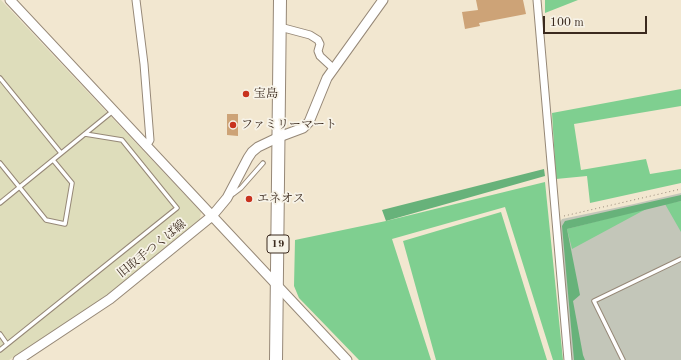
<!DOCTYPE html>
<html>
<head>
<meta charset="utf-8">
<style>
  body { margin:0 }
  #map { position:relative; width:681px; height:360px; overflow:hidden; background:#f2e7d0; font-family:"Old Standard TT",serif }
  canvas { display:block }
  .scale { position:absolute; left:543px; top:16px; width:104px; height:18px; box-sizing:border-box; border:2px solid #3b2a1e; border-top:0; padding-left:5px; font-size:12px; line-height:14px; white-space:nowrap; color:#3b2a1e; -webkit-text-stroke:3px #f7f3e8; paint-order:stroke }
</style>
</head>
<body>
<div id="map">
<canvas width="681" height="360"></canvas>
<div class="scale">100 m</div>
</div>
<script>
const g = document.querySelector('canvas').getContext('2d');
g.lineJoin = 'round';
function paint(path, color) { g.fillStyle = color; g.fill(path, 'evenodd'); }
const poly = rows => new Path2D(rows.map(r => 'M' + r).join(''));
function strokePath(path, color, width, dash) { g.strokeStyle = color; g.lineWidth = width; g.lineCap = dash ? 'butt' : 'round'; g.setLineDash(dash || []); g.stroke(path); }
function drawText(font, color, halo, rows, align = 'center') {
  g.font = font + ' "Old Standard TT","Noto Serif JP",serif'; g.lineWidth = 3.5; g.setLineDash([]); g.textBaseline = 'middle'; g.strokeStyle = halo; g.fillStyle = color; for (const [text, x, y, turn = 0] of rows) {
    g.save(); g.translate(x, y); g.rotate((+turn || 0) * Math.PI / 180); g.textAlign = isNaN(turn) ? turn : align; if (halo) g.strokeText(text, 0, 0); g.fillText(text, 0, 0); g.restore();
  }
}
paint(poly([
  [0,0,1,0,201,212,200,219,120,286,86,310,9,360,0,360]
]), '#deddbb');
paint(poly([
  [681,193,681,360,572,360,559,224,562,219,634,204]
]), '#c3c6b9');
paint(poly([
  [545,0,578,0,545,13],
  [681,89,681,106,574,124,581,170,646,159,650,174,681,169,681,183,590,203,587,176,556,179,552,113],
  [545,182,563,360,553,360,505,207,392,239,431,360,359,360,299,298,294,286,295,240,386,221],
  [681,201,681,232,665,204],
  [648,208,572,249,567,229],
  [501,212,547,360,436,360,403,241]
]), '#7fcf90');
paint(poly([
  [544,169,545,176,386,221,382,210],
  [681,195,681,201,567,229,580,295,573,301,583,355,585,360,574,360,562,226,565,221]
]), '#67b27a');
paint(poly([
  [476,0,523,0,526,14,479,23,480,26,465,29,462,12,478,10],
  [227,114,238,114,238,136,227,135]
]), '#cda377');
const service = poly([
  [0,78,61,153],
  [0,163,46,220,65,224,72,183,53,160],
  [233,194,241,188,263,163],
  [0,203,113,111],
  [0,334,7,344],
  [0,350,177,208,122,140,85,134],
  [623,360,594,301,681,259]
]);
const minor = poly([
  [136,0,144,64,150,140,146,146],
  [537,0,568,360],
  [280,27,310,35,318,40,320,44,318,51,320,56,334,69]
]);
const tertiary = poly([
  [10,0,347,360],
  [18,360,110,299,212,216,227,198,248,158,252,152,258,147,279,137,303,128,309,122,327,78,383,0]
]);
const primary = poly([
  [276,360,280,0]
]);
strokePath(service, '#968877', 5.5);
strokePath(minor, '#968877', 9);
strokePath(tertiary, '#968877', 11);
strokePath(primary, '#968877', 14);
strokePath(poly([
  [564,216,681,189]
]), '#968877', 1, [1, 3]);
strokePath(service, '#fff', 3.5);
strokePath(minor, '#fff', 7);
strokePath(tertiary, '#fff', 9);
strokePath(primary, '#fff', 12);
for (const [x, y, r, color] of [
  [246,94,4,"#c8321e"],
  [233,125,4,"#c8321e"],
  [249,199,4,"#c8321e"]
]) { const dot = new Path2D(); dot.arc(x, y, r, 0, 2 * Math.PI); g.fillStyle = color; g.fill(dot); strokePath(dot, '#f7f3e8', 1.5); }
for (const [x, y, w] of [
  [278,244,22]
]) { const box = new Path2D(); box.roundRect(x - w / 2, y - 9, w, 18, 3); g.fillStyle = '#f7f3e8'; g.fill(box); strokePath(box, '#3b2a1e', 1); }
drawText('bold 11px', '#3b2a1e', null, [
  ["19",278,244]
]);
drawText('12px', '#3b2a1e', '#f7f3e8', [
  ["宝島",254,94],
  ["ファミリーマート",241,125],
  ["エネオス",257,199]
], 'left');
drawText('12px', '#3b2a1e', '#f7f3e8', [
  ["旧取手つくば線",152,249,-39]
]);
</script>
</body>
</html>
